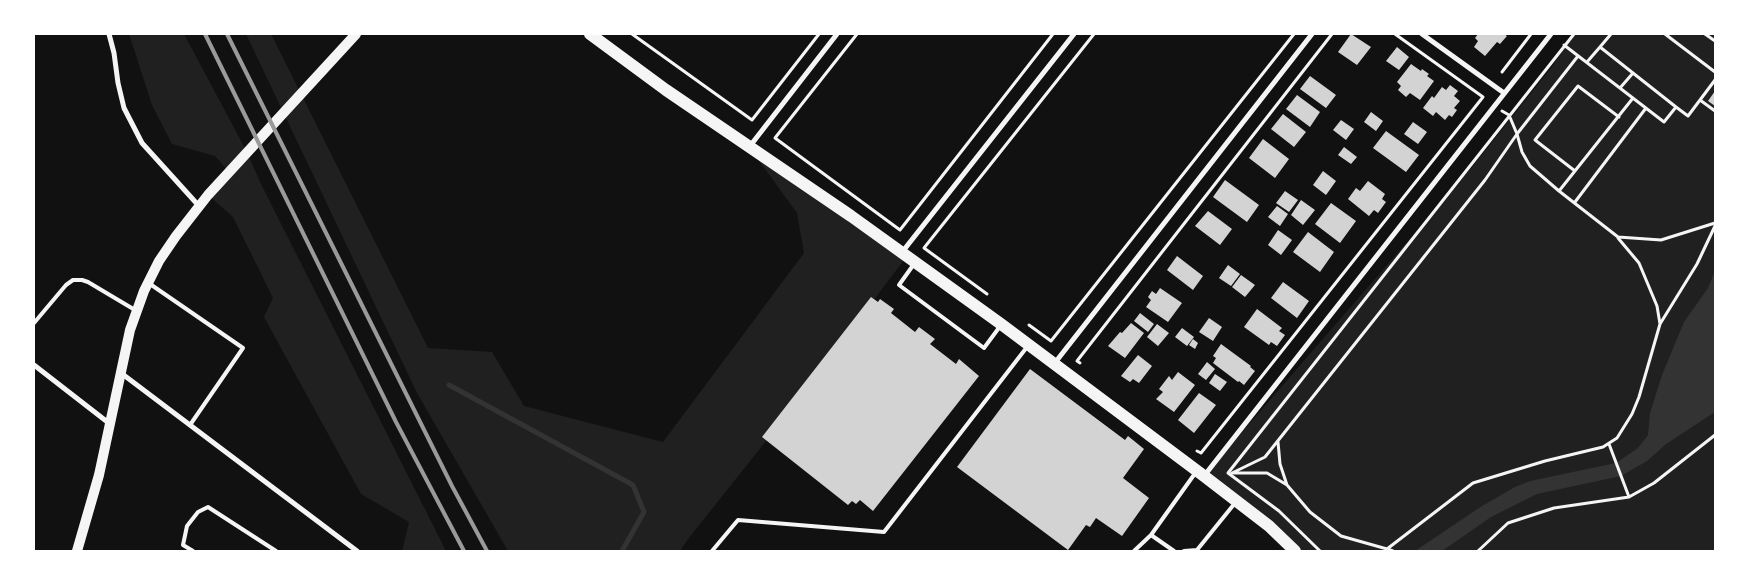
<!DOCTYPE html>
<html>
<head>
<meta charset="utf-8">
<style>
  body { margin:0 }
  #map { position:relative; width:1749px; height:585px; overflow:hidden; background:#111; font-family:"Varela Round",sans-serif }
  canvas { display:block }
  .frame { position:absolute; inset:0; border:35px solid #fff; pointer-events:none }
</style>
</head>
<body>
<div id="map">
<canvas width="1749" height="585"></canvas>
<div class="frame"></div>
</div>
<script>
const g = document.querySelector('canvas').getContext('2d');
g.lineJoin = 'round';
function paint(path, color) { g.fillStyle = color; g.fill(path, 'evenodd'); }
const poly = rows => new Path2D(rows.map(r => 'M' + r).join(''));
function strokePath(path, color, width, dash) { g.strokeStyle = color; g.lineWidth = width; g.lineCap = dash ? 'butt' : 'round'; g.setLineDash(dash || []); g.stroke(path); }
paint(poly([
  [129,34,184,34,247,152,261,184,446,551,402,551,409,522,361,494,264,317,273,298,233,217,208,195,229,172,215,156,172,144,152,105],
  [246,34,271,34,428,348,492,352,524,406,663,442,804,253,797,213,749,147,907,256,790,411,688,539,680,551,508,551,417,393],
  [1574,34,1715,34,1715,551,1295,551,1204,476,1472,167,1551,68]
]), '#202020');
paint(poly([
  [1715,271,1715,412,1666,444,1647,461,1621,476,1537,494,1491,517,1442,551,1415,551,1482,506,1515,487,1530,481,1616,463,1638,448,1648,435,1650,413,1662,375,1684,322,1708,288]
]), '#333');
strokePath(poly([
  [449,385,633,485,644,512,622,551]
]), '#333', 5);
paint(poly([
  [1351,34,1371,47,1357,65,1338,52],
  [1478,34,1504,34,1507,36,1500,44,1497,42,1485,56,1474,47,1478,41,1475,38],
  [1397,47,1409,57,1399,70,1386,61],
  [1411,64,1421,71,1422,69,1429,74,1427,76,1434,81,1420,100,1410,93,1406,97,1398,90,1401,86,1397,82],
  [1310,76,1336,95,1326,108,1300,89],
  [1450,85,1458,91,1454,96,1460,101,1454,108,1457,110,1452,117,1449,115,1445,120,1436,112,1433,116,1423,108,1432,96,1434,98,1442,87,1446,90],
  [1715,91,1715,106,1708,101],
  [1297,95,1320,112,1310,127,1286,109],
  [1371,112,1383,121,1376,131,1364,122],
  [1283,114,1306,132,1294,147,1271,129],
  [1341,120,1354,129,1346,140,1333,130],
  [1413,122,1427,132,1418,144,1404,134],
  [1386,131,1419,155,1406,172,1373,148],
  [1263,139,1289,159,1275,178,1249,158],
  [1344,147,1357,157,1351,164,1338,155],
  [1323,171,1336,181,1326,195,1313,185],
  [1225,180,1259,205,1247,222,1213,197],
  [1368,181,1385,194,1382,199,1386,202,1378,213,1374,210,1369,216,1348,199,1356,188,1360,191],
  [1285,191,1298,200,1289,212,1276,203],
  [1301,200,1315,210,1303,225,1291,215],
  [1331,203,1356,221,1340,243,1315,224],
  [1277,206,1288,214,1280,226,1268,217],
  [1208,211,1232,229,1220,245,1195,226],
  [1278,230,1292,240,1281,255,1268,245],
  [1308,232,1334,252,1320,272,1293,252],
  [1177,256,1203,276,1193,290,1167,270],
  [1228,265,1240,274,1231,286,1219,278],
  [1241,275,1255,285,1245,297,1232,287],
  [1283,282,1309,301,1297,318,1271,298],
  [1160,288,1182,303,1168,322,1146,307,1151,300,1148,297,1152,291,1156,294],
  [871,297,878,302,880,299,894,309,891,313,915,332,919,327,935,339,930,344,956,364,959,359,979,376,873,511,860,500,856,504,852,501,848,505,762,437],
  [1257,309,1282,328,1279,331,1285,335,1277,346,1271,342,1269,345,1244,327],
  [1140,313,1154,324,1148,332,1134,321],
  [1209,318,1222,327,1213,341,1199,332],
  [1131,323,1144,333,1125,358,1108,346,1120,332,1122,333],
  [1157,324,1169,333,1158,346,1147,337],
  [1182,328,1194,337,1187,346,1175,337],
  [1193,339,1198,343,1195,349,1189,345],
  [1221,344,1251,366,1250,367,1255,371,1244,385,1239,381,1238,382,1213,363,1216,358,1213,356],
  [1138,355,1152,366,1139,383,1133,379,1130,382,1121,376],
  [1207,362,1215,369,1206,380,1198,374],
  [1030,369,1125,440,1128,436,1144,449,1123,478,1149,498,1122,536,1096,518,1090,527,1086,525,1068,550,957,467],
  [1178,372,1195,385,1174,412,1156,399,1163,392,1159,389,1169,376,1172,380],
  [1215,374,1227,382,1220,391,1209,383],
  [1199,393,1216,405,1194,433,1178,420]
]), '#d3d3d3');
strokePath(poly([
  [632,34,752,120,819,34],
  [857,34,775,138,900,230,1053,34],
  [1665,34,1715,72],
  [1705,34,1715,41],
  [1564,45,1664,122,1676,107,1688,116,1715,80],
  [1600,47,1611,34],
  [1578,56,1517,134,1522,152,1530,166,1559,191,1618,237,1661,240,1715,223],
  [1587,62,1600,47,1676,107],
  [1502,72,1531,34],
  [1620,88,1633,73],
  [1700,100,1715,111],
  [1575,171,1535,140,1578,86,1619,117],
  [1559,191,1633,98],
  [1575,202,1646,108],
  [1618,238,1639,263,1657,306,1660,324],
  [987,294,924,248,1094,34],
  [1029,325,1051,341,1294,34],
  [1080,363,1077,361,1332,34],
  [1278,442,1280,464,1287,485,1310,512,1341,536,1387,549],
  [1609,444,1629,497],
  [1197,451,1201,453,1483,97,1395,34],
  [1232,473,1265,457,1485,180,1517,134,1509,115,1502,111],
  [1234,473,1267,473,1287,485],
  [1320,551,1279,511,1228,473,1574,34],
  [1393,551,1387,549,1473,483,1545,461,1603,447,1617,438,1632,414,1639,397,1660,324,1697,264,1715,226],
  [1478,551,1508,523,1554,508,1629,497,1654,483,1715,435]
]), '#f5f5f5', 3);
strokePath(poly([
  [914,264,899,285,984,348,1001,325],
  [150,284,243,348,190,425],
  [34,323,66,285,73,280,82,280,88,282,135,310],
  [193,551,183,545,187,526,198,512,208,507,276,551],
  [712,551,738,520,884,532,1027,347],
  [1134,551,1151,535],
  [1174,551,1151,535,1196,472],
  [1184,551,1197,550,1235,503]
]), '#f5f5f5', 4);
strokePath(poly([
  [109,34,114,53,118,83,124,108,142,143,199,206],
  [1422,34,1504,93],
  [750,146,837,34],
  [903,251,1074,34],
  [1054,364,1312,34],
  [34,365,110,424],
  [121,373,357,551],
  [1204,476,1551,34]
]), '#f5f5f5', 5);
strokePath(poly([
  [77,551,99,475,130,330,144,291,159,261,176,236,208,195,356,34]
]), '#f5f5f5', 10);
strokePath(poly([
  [590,34,666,90,851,216,1001,324,1204,476,1269,526,1295,551]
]), '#f5f5f5', 12);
strokePath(poly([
  [205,34,396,422,464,551],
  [227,34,452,486,487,551]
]), '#9a9a9a', 4);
</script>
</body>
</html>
